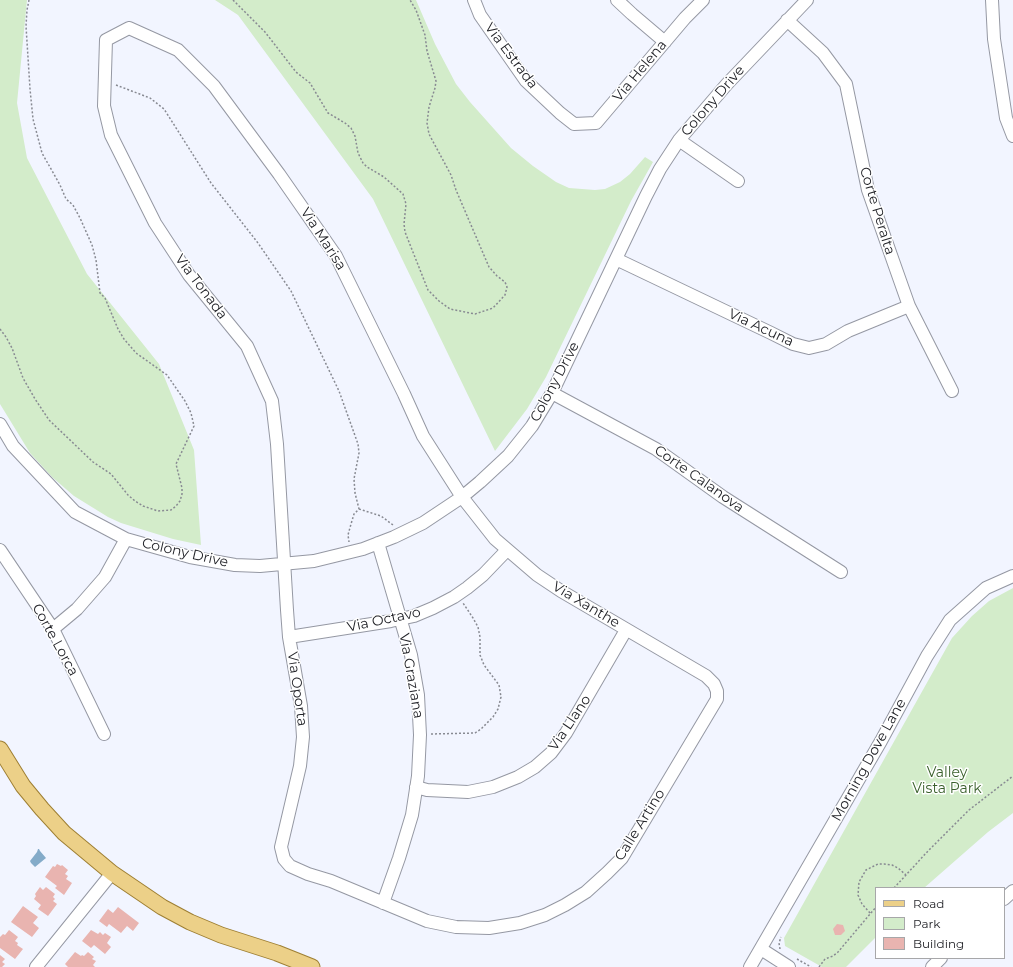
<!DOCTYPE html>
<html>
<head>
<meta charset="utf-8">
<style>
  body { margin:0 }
  #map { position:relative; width:1013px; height:967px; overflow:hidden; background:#f2f5ff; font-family:Montserrat,sans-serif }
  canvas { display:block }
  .legend { position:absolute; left:875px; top:887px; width:130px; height:72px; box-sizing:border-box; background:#fff; border:1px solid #a7a7a9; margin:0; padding:5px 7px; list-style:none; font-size:12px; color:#232429 }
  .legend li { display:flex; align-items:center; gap:8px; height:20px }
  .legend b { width:20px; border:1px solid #a7a7a9 }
</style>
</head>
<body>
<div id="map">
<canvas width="1013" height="967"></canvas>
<ul class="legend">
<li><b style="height:5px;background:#ecd088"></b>Road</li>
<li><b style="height:11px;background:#d3ecca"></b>Park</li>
<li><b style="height:11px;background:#e9b4b0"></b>Building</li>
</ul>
</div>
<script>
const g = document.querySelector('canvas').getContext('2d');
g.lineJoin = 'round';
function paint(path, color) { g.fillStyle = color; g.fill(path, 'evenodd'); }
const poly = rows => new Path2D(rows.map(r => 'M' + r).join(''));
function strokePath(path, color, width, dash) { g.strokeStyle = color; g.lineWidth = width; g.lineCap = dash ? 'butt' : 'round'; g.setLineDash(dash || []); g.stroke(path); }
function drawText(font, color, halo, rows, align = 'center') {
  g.font = font + ' Montserrat,sans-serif'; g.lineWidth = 3; g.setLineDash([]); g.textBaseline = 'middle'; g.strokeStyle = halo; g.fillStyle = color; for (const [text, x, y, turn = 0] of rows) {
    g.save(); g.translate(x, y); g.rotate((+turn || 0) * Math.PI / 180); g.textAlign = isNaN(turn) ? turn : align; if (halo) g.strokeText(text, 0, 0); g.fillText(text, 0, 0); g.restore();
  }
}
paint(poly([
  [0,0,27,0,17,103,27,158,87,274,159,364,194,450,201,545,173,539,121,523,108,517,74,496,52,477,30,453,0,404],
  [215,0,416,0,435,44,456,84,470,102,511,148,533,166,556,182,569,188,595,190,605,189,620,182,630,174,645,157,653,162,631,201,546,377,527,409,495,451,373,199,238,15],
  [1013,588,1013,813,988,832,924,888,876,888,876,937,846,967,822,967,785,946,784,938,952,638,972,616,989,601]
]), '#d3ecca');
paint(poly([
  [38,849,39,849,40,851,46,858,35,867,31,863,30,861,37,852]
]), '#84abc9');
paint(poly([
  [57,864,61,866,62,865,68,870,65,874,68,876,66,879,72,883,64,895,55,888,57,886,45,877,53,866,55,867],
  [40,887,43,890,46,887,55,894,53,897,55,899,53,901,57,904,48,916,38,909,41,905,34,899,36,896,35,894],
  [23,906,38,917,33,923,39,928,32,937,11,922],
  [118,907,139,923,133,931,127,926,121,933,109,924,107,927,99,921,108,909,113,913],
  [837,924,843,925,845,931,841,935,835,935,833,929],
  [9,930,18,937,15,941,18,943,17,945,23,949,15,959,0,948,0,937,3,934,5,935],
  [91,930,98,934,100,932,103,935,105,933,111,937,107,943,111,947,105,954,94,945,91,948,82,941],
  [75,952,81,956,82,955,84,956,88,952,94,957,92,959,96,961,93,965,95,967,68,967,65,964],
  [0,955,5,959,2,962,5,964,2,967,0,967]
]), '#e9b4b0');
const minor = poly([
  [474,0,480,15,526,81,560,113,574,124,596,123,685,18,703,0],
  [617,0,632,14,665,42],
  [992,0,994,39,1006,118,1013,136],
  [787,20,823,53,846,84,868,190,909,306,952,391],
  [129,28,178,50,214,86,279,174,336,256,404,394,423,436,462,497,495,539,537,575,561,591,706,676,714,684,717,691,717,699,622,858,607,873,586,892,565,905,545,915,520,923,489,928,456,927,427,921,331,881,308,874,290,866,284,859,281,847,300,766,303,737,301,706,289,637,287,610,277,444,272,401,247,346,189,275,155,223,111,135,104,106,106,40,129,28],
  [679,140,738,181],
  [616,259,771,333,793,344,809,348,826,344,848,331,909,306],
  [552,393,656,449,723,497,841,572],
  [0,424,13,446,75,512,126,539,190,557,235,565,260,566,314,561,363,549,394,537,423,523,462,497,480,482,508,456,532,426,552,393,646,196,660,169,679,140,727,84,807,0],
  [378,543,411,655,418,695,420,735,418,776,412,815,399,858,383,903],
  [0,550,53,629,104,734],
  [53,629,77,609,105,577,126,539],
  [289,637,391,621,414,616,433,608,454,597,467,588,483,575,507,550],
  [416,787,427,790,468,792,493,787,518,777,535,767,551,753,566,733,626,630],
  [1004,899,1013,891],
  [761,949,789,967],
  [36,967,112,873],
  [750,967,881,741,927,656,950,620,986,588,1013,576],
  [932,967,941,958]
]);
const major = poly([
  [0,749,23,786,42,809,64,833,112,873,162,907,190,922,221,935,277,953,312,967]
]);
strokePath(minor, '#9598a3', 14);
strokePath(major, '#9e7f33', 17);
strokePath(poly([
  [233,0,265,32,296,72,310,83,328,113,345,123,351,128,355,136,358,153,363,163,367,167,384,177,403,194,406,204,404,224,405,232,428,290,439,301,450,309,475,314,493,308,505,295,507,287,505,282,497,276,489,267,456,190,451,175,429,134,427,123,429,107,435,88,436,81,427,51,425,35,416,10,410,0],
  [116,85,150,98,164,109,211,183,258,243,291,291,339,391,358,444,359,453,354,479,355,493,359,509,354,514,351,524,348,535,349,542],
  [0,329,6,337,12,348,23,378,35,399,49,420,93,462,111,474,128,495,135,501,143,506,158,511,171,510,176,506,180,501,182,494,182,488,176,464,194,426,191,413,185,401,167,375,136,353,124,339,118,329,105,298,100,293,96,260,92,245,80,218,73,205,66,199,60,185,42,153,33,119,30,89,26,26,27,10,29,0],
  [359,509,381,516,393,525],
  [431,734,475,733,481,729,493,717,498,709,501,697,499,685,484,665,480,655,480,637,478,627,473,618,463,603],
  [894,888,928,851,969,810,1013,776],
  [870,913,862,904,858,895,859,882,866,870,878,864,884,864,892,865,898,868,906,875],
  [780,949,779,943,781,937],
  [797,959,811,967],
  [819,967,825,959,833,956,838,952,876,907]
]), '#888a92', 1.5, [2, 2]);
strokePath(minor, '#fff', 12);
strokePath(major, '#ecd088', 15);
drawText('14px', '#232429', '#fff', [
  ["Via Estrada",511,56,53],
  ["Via Helena",640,71,-50],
  ["Colony Drive",713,101,-49],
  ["Corte Peralta",877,211,73],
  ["Via Marisa",323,239,57],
  ["Via Tonada",201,287,53],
  ["Via Acuna",761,328,25],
  ["Colony Drive",555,382,-62],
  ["Corte Calanova",699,479,35],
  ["Colony Drive",185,553,13],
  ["Via Xanthe",586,605,31],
  ["Via Octavo",384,620,-12],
  ["Corte Lorca",55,640,61],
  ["Via Graziana",411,676,80],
  ["Via Oporta",297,689,82],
  ["Via Llano",570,723,-56],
  ["Morning Dove Lane",869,760,-61],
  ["Calle Artino",640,825,-58]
]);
drawText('14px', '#3a602c', '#fff', [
  ["Valley",947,773],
  ["Vista Park",947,789]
]);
</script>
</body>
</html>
